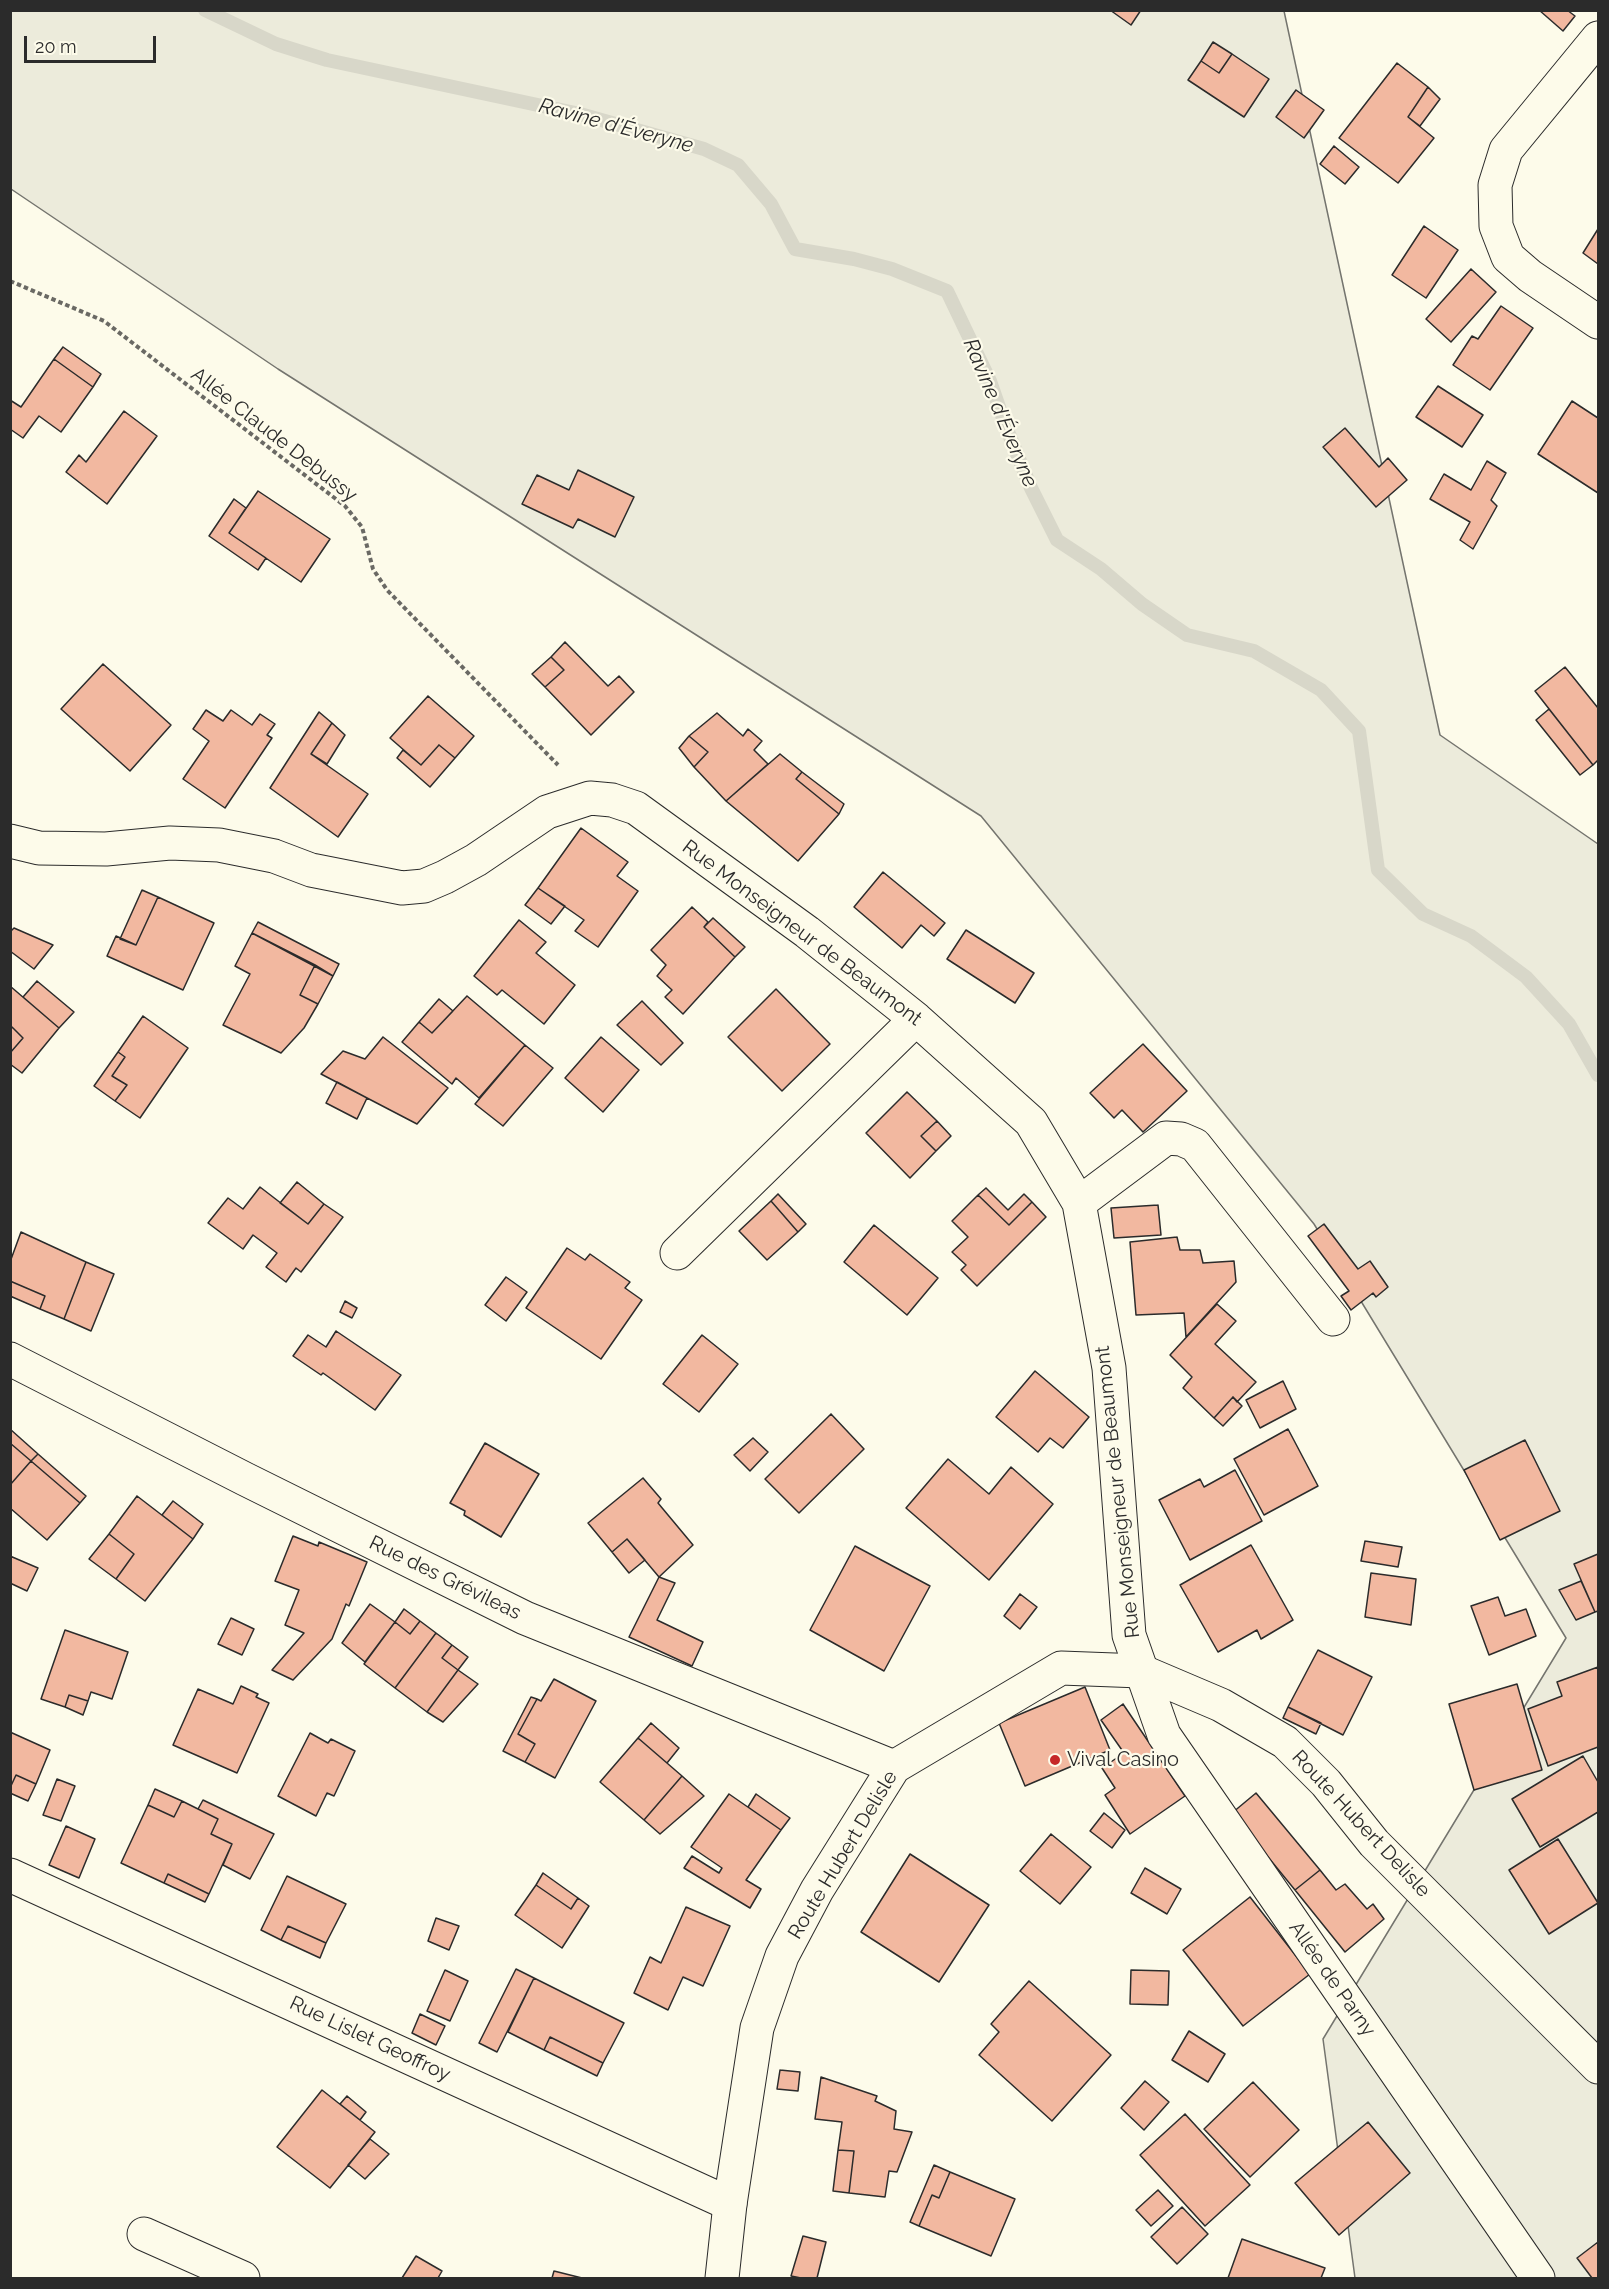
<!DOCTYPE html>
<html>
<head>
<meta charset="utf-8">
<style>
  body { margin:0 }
  #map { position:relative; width:1609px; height:2289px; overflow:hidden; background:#fdfbea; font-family:Raleway,sans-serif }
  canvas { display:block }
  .frame { position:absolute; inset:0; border:12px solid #2b2b2b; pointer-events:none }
  .scale { position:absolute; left:24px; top:36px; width:132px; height:27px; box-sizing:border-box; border:3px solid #2b2b2b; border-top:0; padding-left:8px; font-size:18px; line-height:21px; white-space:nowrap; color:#2b2b2b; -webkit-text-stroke:4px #fdfbea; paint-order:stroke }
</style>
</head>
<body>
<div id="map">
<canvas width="1609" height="2289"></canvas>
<div class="frame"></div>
<div class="scale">20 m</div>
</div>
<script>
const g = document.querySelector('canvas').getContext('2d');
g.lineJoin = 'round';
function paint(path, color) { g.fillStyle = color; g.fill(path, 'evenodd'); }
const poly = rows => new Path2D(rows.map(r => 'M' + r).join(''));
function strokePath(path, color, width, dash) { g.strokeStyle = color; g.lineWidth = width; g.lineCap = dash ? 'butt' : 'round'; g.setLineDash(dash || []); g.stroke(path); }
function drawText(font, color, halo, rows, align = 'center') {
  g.font = font + ' Raleway,sans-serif'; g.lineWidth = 4.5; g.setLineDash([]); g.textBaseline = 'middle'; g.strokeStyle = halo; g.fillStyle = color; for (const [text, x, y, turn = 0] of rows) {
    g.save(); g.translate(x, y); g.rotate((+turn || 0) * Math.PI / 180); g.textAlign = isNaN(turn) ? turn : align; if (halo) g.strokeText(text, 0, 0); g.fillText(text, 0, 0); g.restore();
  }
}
const green = poly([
  [10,11,1284,11,1440,735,1598,844,1598,2278,1355,2278,1323,2039,1566,1638,1314,1224,981,816,278,369,11,189,10,11]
]);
paint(green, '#ecebdb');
strokePath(green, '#74746e', 1.5);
strokePath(poly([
  [205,10,276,44,327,60,580,114,704,149,738,165,771,204,795,249,854,259,892,269,947,291,990,381,1006,427,1031,488,1057,540,1101,569,1142,604,1187,635,1254,651,1321,690,1359,731,1378,870,1423,914,1471,936,1526,977,1569,1024,1598,1075]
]), '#d8d7c9', 14);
const building = poly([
  [1110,10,1141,10,1131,25,1110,10],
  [1539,10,1567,10,1575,16,1563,31,1539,10],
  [1213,42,1232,54,1219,73,1201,61,1213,42],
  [1232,54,1269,79,1244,117,1188,80,1201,61,1219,73,1232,54],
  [1397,63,1428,87,1408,117,1434,138,1398,183,1339,138,1397,63],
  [1428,87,1440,99,1420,126,1408,117,1428,87],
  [1296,90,1324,110,1304,138,1276,117,1296,90],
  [1334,146,1359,167,1345,184,1320,164,1334,146],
  [1424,226,1458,250,1426,298,1392,275,1424,226],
  [1598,229,1598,264,1583,253,1598,229],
  [1471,269,1496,292,1451,342,1426,319,1471,269],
  [1501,306,1533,328,1490,390,1453,365,1472,336,1478,339,1501,306],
  [63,347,101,374,93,387,54,359,63,347],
  [54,359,93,387,61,432,39,416,23,438,10,429,10,400,21,407,54,359],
  [1438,386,1483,415,1462,447,1416,417,1438,386],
  [1572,401,1598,418,1598,493,1538,454,1572,401],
  [124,411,157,436,107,504,66,472,79,455,86,462,124,411],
  [1345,428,1379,467,1388,458,1407,480,1376,507,1323,447,1345,428],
  [1487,461,1506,473,1491,500,1497,506,1473,549,1460,540,1470,522,1430,499,1444,474,1471,490,1487,461],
  [578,470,634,497,615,537,578,519,573,528,522,504,537,475,569,490,578,470],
  [258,491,330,539,301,582,229,533,258,491],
  [234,499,246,508,229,533,266,558,258,570,209,536,234,499],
  [565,642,608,686,619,676,634,692,591,735,545,687,564,670,551,657,565,642],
  [551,657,564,670,545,687,532,674,551,657],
  [103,664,171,725,130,771,61,709,103,664],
  [1565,667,1598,708,1598,760,1593,765,1535,691,1565,667],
  [428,696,474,736,455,758,439,745,421,765,390,738,428,696],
  [1549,709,1593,765,1580,775,1536,720,1549,709],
  [206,710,223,721,231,710,252,725,260,714,275,724,267,735,272,738,225,808,183,779,209,741,193,729,206,710],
  [319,712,332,723,311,754,368,794,338,837,270,788,319,712],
  [717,713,743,736,748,729,762,741,754,750,768,764,726,801,694,767,708,752,689,736,717,713],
  [332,723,345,735,327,764,311,754,332,723],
  [689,736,708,752,694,767,679,748,689,736],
  [439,745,455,758,430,787,397,758,403,750,421,765,439,745],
  [780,754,802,772,796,779,839,814,798,861,726,801,780,754],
  [802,772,844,804,839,814,796,779,802,772],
  [581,828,628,862,617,876,638,891,598,947,575,931,584,920,538,888,581,828],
  [883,872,945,923,934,936,921,925,902,948,854,907,883,872],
  [538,888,565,906,551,924,525,905,538,888],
  [142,890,158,897,136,945,120,939,142,890],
  [158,897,214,923,183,990,107,956,116,936,136,945,158,897],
  [692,907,708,922,704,927,735,957,683,1014,665,997,672,990,657,976,666,965,651,950,692,907],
  [713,918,745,947,735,957,704,927,713,918],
  [519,920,546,942,536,953,575,985,544,1024,502,990,497,995,474,976,519,920],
  [258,922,339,964,333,976,252,933,258,922],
  [14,928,53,945,34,969,10,951,10,932,14,928],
  [966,930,1034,973,1015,1003,947,959,966,930],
  [252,933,315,965,300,995,318,1004,304,1028,281,1053,223,1025,250,974,235,966,252,933],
  [315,965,333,976,318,1004,300,995,315,965],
  [37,981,74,1012,59,1028,23,997,37,981],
  [10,986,59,1028,22,1073,10,1064,10,1053,23,1038,12,1027,10,1029,10,986],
  [776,989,830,1044,782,1091,728,1037,776,989],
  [467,996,525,1045,479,1098,456,1078,452,1084,402,1042,419,1022,432,1033,467,996],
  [439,999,453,1011,432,1033,419,1022,439,999],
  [642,1001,683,1043,661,1065,617,1025,642,1001],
  [143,1016,188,1048,140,1118,115,1101,127,1085,112,1076,125,1057,118,1052,143,1016],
  [12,1027,23,1038,10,1053,10,1029,12,1027],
  [383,1037,448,1088,417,1124,321,1074,343,1051,365,1059,383,1037],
  [601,1037,639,1070,603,1112,565,1078,601,1037],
  [1143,1044,1187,1091,1143,1132,1122,1110,1114,1118,1090,1093,1143,1044],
  [525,1045,553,1068,503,1126,475,1104,525,1045],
  [118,1052,125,1057,112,1076,127,1085,115,1101,94,1086,118,1052],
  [337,1082,367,1098,357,1119,326,1103,337,1082],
  [907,1092,937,1121,921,1136,936,1151,910,1178,866,1133,907,1092],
  [937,1121,951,1136,936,1151,921,1136,937,1121],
  [297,1182,324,1204,308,1224,280,1203,297,1182],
  [260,1187,308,1224,324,1204,343,1217,301,1272,296,1268,286,1282,266,1267,277,1253,253,1235,243,1249,208,1223,228,1198,243,1209,260,1187],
  [986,1188,1008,1210,1024,1194,1032,1202,1009,1225,978,1195,986,1188],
  [778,1194,806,1224,798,1232,771,1201,778,1194],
  [978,1195,1009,1225,1032,1202,1046,1217,977,1286,961,1270,966,1265,952,1252,968,1237,952,1221,978,1195],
  [771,1201,798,1232,767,1260,739,1231,771,1201],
  [1158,1205,1161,1235,1114,1238,1111,1208,1158,1205],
  [1324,1224,1358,1269,1370,1261,1388,1287,1376,1297,1373,1293,1351,1310,1341,1296,1349,1291,1308,1236,1324,1224],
  [874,1225,938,1278,907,1315,844,1262,874,1225],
  [21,1232,86,1262,64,1319,40,1309,45,1296,10,1281,10,1262,21,1232],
  [1177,1237,1180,1250,1200,1250,1203,1263,1234,1261,1236,1282,1186,1337,1184,1313,1136,1315,1130,1242,1177,1237],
  [567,1248,585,1260,590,1254,630,1282,625,1288,642,1300,601,1359,526,1308,567,1248],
  [86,1262,114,1274,91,1331,64,1319,86,1262],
  [506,1277,527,1292,506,1321,485,1305,506,1277],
  [10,1281,45,1296,40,1309,10,1296,10,1281],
  [345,1301,357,1308,352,1318,340,1312,345,1301],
  [1217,1304,1236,1321,1215,1344,1256,1382,1237,1402,1233,1397,1214,1418,1183,1388,1192,1377,1170,1355,1217,1304],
  [336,1331,401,1375,375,1410,323,1373,321,1375,293,1356,308,1335,326,1347,336,1331],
  [702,1335,738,1364,699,1412,663,1384,702,1335],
  [1035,1371,1089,1417,1063,1448,1050,1438,1038,1452,996,1417,1035,1371],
  [1283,1381,1296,1409,1260,1428,1246,1400,1283,1381],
  [1233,1397,1242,1406,1223,1426,1214,1418,1233,1397],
  [831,1414,864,1449,799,1513,765,1479,831,1414],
  [10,1429,38,1454,31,1461,10,1443,10,1429],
  [1288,1429,1318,1486,1264,1515,1234,1459,1288,1429],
  [753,1438,768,1452,750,1471,734,1455,753,1438],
  [1525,1440,1560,1511,1500,1540,1464,1470,1525,1440],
  [10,1443,31,1461,10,1485,10,1443],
  [485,1443,539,1474,501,1537,464,1515,465,1511,450,1503,485,1443],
  [38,1454,86,1496,80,1503,31,1461,38,1454],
  [948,1459,989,1494,1011,1467,1053,1504,989,1580,906,1508,948,1459],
  [31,1461,80,1503,47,1540,10,1508,10,1485,31,1461],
  [1235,1470,1262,1521,1190,1560,1159,1500,1200,1479,1204,1487,1235,1470],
  [643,1478,661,1499,658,1503,693,1545,659,1577,627,1539,612,1552,588,1523,643,1478],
  [137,1496,193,1539,145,1601,116,1579,134,1554,109,1534,137,1496],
  [173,1501,203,1524,193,1539,162,1515,173,1501],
  [109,1534,134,1554,116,1579,89,1559,109,1534],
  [293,1536,318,1546,319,1542,367,1562,349,1606,346,1604,332,1639,293,1680,272,1670,304,1633,285,1625,299,1590,275,1581,293,1536],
  [627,1539,645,1560,629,1573,612,1552,627,1539],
  [1365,1541,1402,1547,1398,1567,1361,1561,1365,1541],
  [1251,1545,1293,1620,1261,1639,1257,1630,1218,1652,1180,1585,1251,1545],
  [855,1546,930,1586,884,1671,810,1630,855,1546],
  [1598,1554,1598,1611,1595,1612,1574,1564,1598,1554],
  [10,1556,38,1568,27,1591,10,1583,10,1556],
  [1371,1573,1416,1579,1411,1625,1365,1617,1371,1573],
  [659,1577,675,1583,657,1620,703,1642,692,1666,629,1637,659,1577],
  [1581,1581,1595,1612,1576,1620,1559,1590,1581,1581],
  [1020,1594,1037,1607,1020,1629,1004,1616,1020,1594],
  [1498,1597,1505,1616,1526,1609,1536,1636,1489,1655,1471,1606,1498,1597],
  [370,1604,395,1622,365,1662,342,1643,370,1604],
  [404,1609,420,1621,410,1634,395,1622,404,1609],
  [231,1618,254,1629,242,1655,218,1644,231,1618],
  [420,1621,436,1633,395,1688,364,1664,395,1622,410,1634,420,1621],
  [65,1630,128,1652,112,1699,91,1692,88,1701,69,1695,65,1707,41,1699,65,1630],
  [436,1633,452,1645,442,1658,458,1670,427,1712,395,1688,436,1633],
  [452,1645,468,1657,458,1670,442,1658,452,1645],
  [1318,1650,1372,1677,1343,1735,1288,1707,1318,1650],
  [1598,1667,1598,1747,1548,1766,1528,1709,1562,1696,1557,1682,1598,1667],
  [458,1670,478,1684,443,1722,427,1712,458,1670],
  [554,1679,596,1701,555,1778,525,1762,535,1744,518,1734,537,1699,541,1701,554,1679],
  [1517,1684,1542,1770,1474,1790,1449,1704,1517,1684],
  [241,1686,258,1694,256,1697,269,1703,237,1773,173,1745,198,1689,233,1704,241,1686],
  [1085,1687,1110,1750,1025,1786,999,1723,1085,1687],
  [69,1695,88,1701,83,1715,65,1707,69,1695],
  [531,1697,537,1699,518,1734,535,1744,525,1762,503,1751,531,1697],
  [1123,1704,1185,1796,1130,1834,1105,1795,1115,1788,1102,1768,1124,1753,1101,1720,1123,1704],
  [1288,1707,1321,1723,1316,1734,1283,1718,1288,1707],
  [651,1723,679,1748,667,1763,638,1738,651,1723],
  [10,1732,50,1750,36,1784,16,1775,10,1788,10,1732],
  [310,1733,328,1743,331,1739,355,1751,334,1796,327,1793,316,1816,278,1796,310,1733],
  [638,1738,682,1776,644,1820,600,1782,638,1738],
  [1583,1756,1598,1782,1598,1812,1540,1847,1512,1799,1583,1756],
  [16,1775,36,1784,28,1801,10,1793,10,1788,16,1775],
  [682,1776,704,1796,660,1834,644,1820,682,1776],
  [57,1779,75,1786,61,1821,43,1815,57,1779],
  [155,1789,182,1801,174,1817,148,1805,155,1789],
  [1256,1793,1320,1870,1295,1890,1232,1813,1256,1793],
  [729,1794,781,1830,746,1880,761,1889,750,1908,684,1868,692,1856,719,1873,722,1868,691,1847,729,1794],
  [756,1794,790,1818,781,1830,748,1807,756,1794],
  [203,1800,274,1834,250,1879,223,1865,232,1844,211,1834,218,1819,198,1809,203,1800],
  [182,1801,218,1819,211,1834,232,1844,209,1894,168,1874,164,1883,121,1863,148,1805,174,1817,182,1801],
  [1104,1813,1125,1830,1112,1848,1090,1831,1104,1813],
  [66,1826,95,1839,79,1878,49,1865,66,1826],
  [1051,1834,1091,1867,1060,1904,1020,1871,1051,1834],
  [1558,1839,1598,1903,1549,1934,1509,1870,1558,1839],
  [910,1854,989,1905,939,1982,861,1932,910,1854],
  [1145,1868,1181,1889,1167,1914,1131,1893,1145,1868],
  [1320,1870,1336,1890,1345,1884,1367,1909,1373,1904,1384,1919,1345,1952,1295,1890,1320,1870],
  [543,1873,578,1898,571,1909,536,1885,543,1873],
  [168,1874,209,1894,205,1902,164,1883,168,1874],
  [287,1876,346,1904,326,1943,288,1926,281,1940,261,1930,287,1876],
  [536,1885,571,1909,578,1898,589,1906,562,1948,515,1915,536,1885],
  [1250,1897,1310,1974,1243,2026,1183,1950,1250,1897],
  [686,1907,730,1926,703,1986,683,1977,668,2010,634,1993,650,1957,661,1963,686,1907],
  [436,1918,459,1926,449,1950,428,1941,436,1918],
  [288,1926,326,1943,320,1958,281,1940,288,1926],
  [516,1969,534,1978,497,2052,479,2043,516,1969],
  [445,1970,468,1981,450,2021,427,2011,445,1970],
  [1131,1970,1169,1971,1168,2005,1130,2004,1131,1970],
  [534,1978,624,2023,603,2063,550,2037,544,2050,508,2032,534,1978],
  [1029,1981,1111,2055,1052,2121,979,2055,999,2032,991,2024,1029,1981],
  [420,2014,445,2026,436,2045,412,2033,420,2014],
  [1189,2031,1225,2054,1208,2082,1172,2060,1189,2031],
  [550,2037,603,2063,597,2076,544,2050,550,2037],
  [780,2070,800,2072,798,2091,777,2089,780,2070],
  [821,2077,877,2096,875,2101,896,2111,894,2129,912,2132,897,2172,889,2171,885,2197,849,2193,854,2151,838,2150,842,2122,815,2119,821,2077],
  [1145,2081,1169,2102,1144,2130,1121,2108,1145,2081],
  [1253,2082,1299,2130,1250,2177,1204,2129,1253,2082],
  [322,2090,375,2132,330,2188,277,2147,322,2090],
  [347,2096,366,2112,360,2120,340,2104,347,2096],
  [1185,2114,1250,2185,1205,2226,1140,2155,1185,2114],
  [1368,2122,1410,2173,1339,2235,1295,2183,1368,2122],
  [370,2139,389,2154,365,2179,348,2165,370,2139],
  [838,2150,854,2151,849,2193,833,2191,838,2150],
  [934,2165,950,2172,939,2198,932,2195,919,2226,910,2222,934,2165],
  [950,2172,1015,2199,991,2256,919,2226,932,2195,939,2198,950,2172],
  [1158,2190,1173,2206,1151,2226,1136,2210,1158,2190],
  [1182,2207,1208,2234,1177,2264,1151,2237,1182,2207],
  [803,2236,826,2242,817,2278,801,2278,791,2276,803,2236],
  [1242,2239,1325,2268,1321,2278,1228,2278,1242,2239],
  [1598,2242,1598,2278,1592,2278,1577,2258,1598,2242],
  [416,2256,442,2271,438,2278,402,2278,416,2256],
  [554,2271,582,2278,552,2278,554,2271]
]);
paint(building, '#f2b8a0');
strokePath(building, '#2b2b2b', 1.5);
const minor = poly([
  [1598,38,1506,150,1495,185,1496,226,1508,257,1530,276,1598,322],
  [10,841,39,848,106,849,170,843,219,845,274,856,311,870,402,888,424,886,445,877,476,860,547,812,590,798,612,800,636,808,807,932,916,1019,1031,1122,1079,1203,1109,1368,1129,1635,1164,1735,1538,2278],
  [1079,1203,1166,1138,1181,1139,1195,1145,1333,1319],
  [677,1253,916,1019],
  [10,1359,245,1479,525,1618,894,1767],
  [10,1875,730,2204],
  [144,2234,243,2278]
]);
const secondary = poly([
  [722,2278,730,2204,757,2028,782,1956,817,1890,894,1767,1061,1668,1141,1671,1221,1705,1285,1742,1326,1783,1374,1843,1598,2067]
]);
strokePath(minor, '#2b2b2b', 35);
strokePath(secondary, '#2b2b2b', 35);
strokePath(poly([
  [10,281,104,321,345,506,362,527,373,569,387,590,558,765]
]), '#6a6964', 4, [4.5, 3]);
strokePath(minor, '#fdfbea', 33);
strokePath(secondary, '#fdfbea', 33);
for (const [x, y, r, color] of [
  [1055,1760,6,"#c62828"]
]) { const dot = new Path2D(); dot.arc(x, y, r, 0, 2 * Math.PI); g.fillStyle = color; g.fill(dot); strokePath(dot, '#fdfbea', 2); }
drawText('20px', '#2b2b2b', '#fdfbea', [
  ["Allée Claude Debussy",274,435,38],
  ["Rue Monseigneur de Beaumont",802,933,37],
  ["Rue Monseigneur de Beaumont",1118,1492,-96],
  ["Rue des Grévileas",445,1578,26],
  ["Route Hubert Delisle",1361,1824,47],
  ["Route Hubert Delisle",843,1855,-59],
  ["Allée de Parny",1332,1979,55],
  ["Rue Lislet Geoffroy",370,2039,25]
]);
drawText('20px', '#2b2b2b', '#fdfbea', [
  ["Vival Casino",1067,1760]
], 'left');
drawText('italic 21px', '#2b2b2b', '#fdfbea', [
  ["Ravine d'Éveryne",616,126,15],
  ["Ravine d'Éveryne",1000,413,67]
]);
</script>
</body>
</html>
